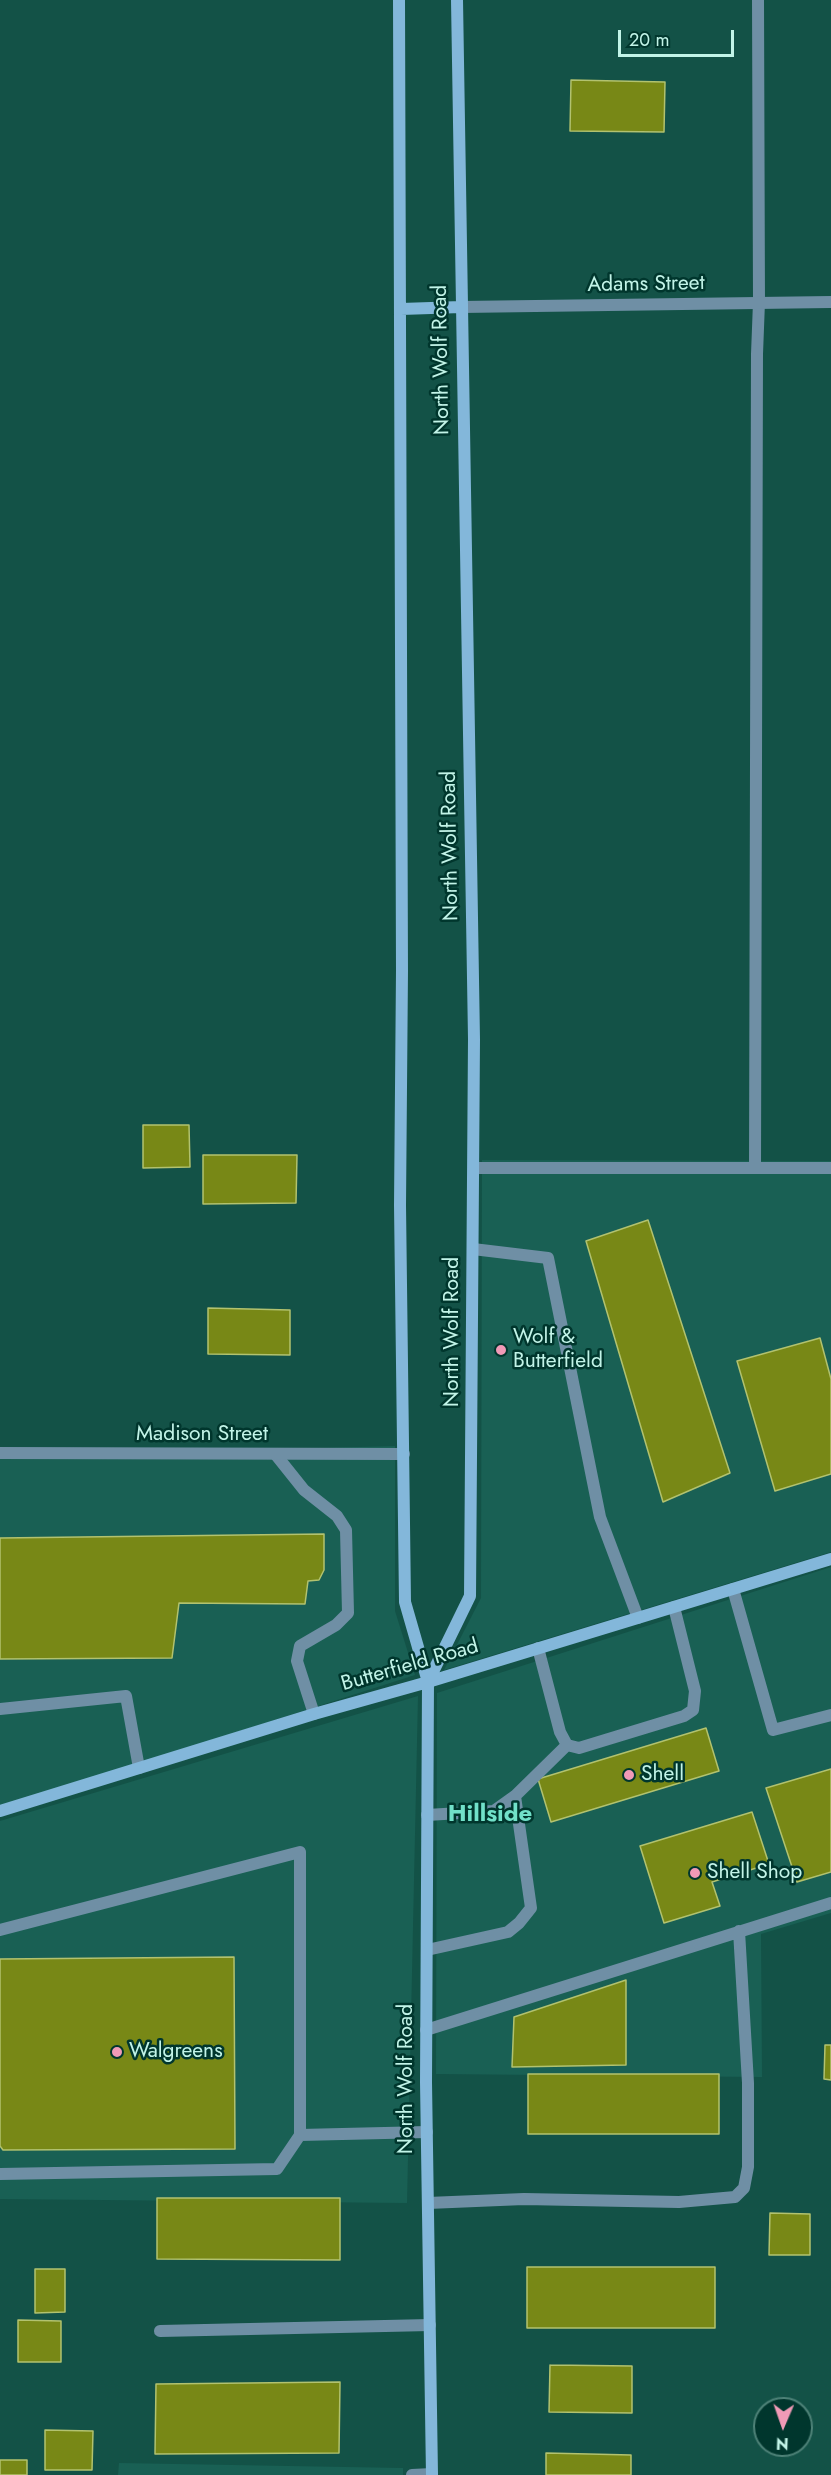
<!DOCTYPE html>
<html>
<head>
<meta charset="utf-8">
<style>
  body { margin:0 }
  #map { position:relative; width:831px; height:2475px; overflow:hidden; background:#135247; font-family:Jost,sans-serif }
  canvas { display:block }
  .north { position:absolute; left:753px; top:2397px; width:60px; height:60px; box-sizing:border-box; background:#00362d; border:2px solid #4e8278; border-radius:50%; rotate:182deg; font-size:16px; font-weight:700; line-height:24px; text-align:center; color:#c2f4e8 }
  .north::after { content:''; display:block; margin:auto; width:21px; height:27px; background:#f09ab7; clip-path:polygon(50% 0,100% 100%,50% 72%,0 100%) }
  .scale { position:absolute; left:618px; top:30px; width:116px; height:27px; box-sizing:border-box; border:3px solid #c2f4e8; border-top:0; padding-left:8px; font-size:18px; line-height:21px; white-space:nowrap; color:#c2f4e8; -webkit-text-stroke:4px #00362d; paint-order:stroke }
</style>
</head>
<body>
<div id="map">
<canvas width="831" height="2475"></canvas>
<div class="north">N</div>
<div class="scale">20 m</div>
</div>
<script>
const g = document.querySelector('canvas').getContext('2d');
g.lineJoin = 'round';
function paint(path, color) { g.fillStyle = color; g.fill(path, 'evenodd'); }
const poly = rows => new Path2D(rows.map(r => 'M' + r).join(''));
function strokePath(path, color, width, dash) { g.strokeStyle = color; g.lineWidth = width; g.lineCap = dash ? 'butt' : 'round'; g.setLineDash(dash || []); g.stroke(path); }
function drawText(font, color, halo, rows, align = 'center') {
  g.font = font + ' Jost,sans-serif'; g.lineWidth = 5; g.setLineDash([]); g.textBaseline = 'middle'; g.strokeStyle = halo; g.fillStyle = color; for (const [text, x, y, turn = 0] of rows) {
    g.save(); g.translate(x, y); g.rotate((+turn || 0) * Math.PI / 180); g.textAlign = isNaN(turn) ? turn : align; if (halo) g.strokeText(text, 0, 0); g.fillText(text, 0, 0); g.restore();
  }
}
paint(poly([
  [482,1160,831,1161,831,1552,444,1670,481,1598],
  [395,1446,395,1611,415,1675,0,1808,0,1457],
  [831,1567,831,1913,761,1934,762,2077,436,2074,437,1693],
  [418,1696,407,2203,0,2199,0,1821],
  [119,2463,403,2468,403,2475,118,2475]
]), '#196054');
const building = poly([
  [571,80,665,82,664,132,570,131,571,80],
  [143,1125,189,1125,190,1167,143,1168,143,1125],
  [203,1155,297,1155,296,1203,203,1204,203,1155],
  [648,1220,730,1473,663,1502,586,1241,648,1220],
  [208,1308,290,1310,290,1355,208,1354,208,1308],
  [820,1338,831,1379,831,1474,775,1491,737,1361,820,1338],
  [324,1534,324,1570,319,1580,308,1581,305,1604,179,1603,172,1658,0,1659,0,1538,324,1534],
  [706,1728,719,1771,551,1822,538,1779,706,1728],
  [831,1769,831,1872,797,1882,766,1788,831,1769],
  [752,1812,769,1864,712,1882,720,1906,664,1923,640,1846,752,1812],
  [234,1957,235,2149,3,2150,0,2146,0,1959,234,1957],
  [626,1980,626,2065,512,2067,514,2017,626,1980],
  [825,2045,831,2045,831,2080,824,2079,825,2045],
  [528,2074,719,2074,719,2134,528,2134,528,2074],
  [157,2198,340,2198,340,2260,157,2259,157,2198],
  [770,2213,810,2214,810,2255,769,2255,770,2213],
  [527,2267,715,2267,715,2328,527,2328,527,2267],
  [35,2269,65,2269,65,2312,35,2313,35,2269],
  [18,2320,61,2321,61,2362,18,2362,18,2320],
  [550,2365,632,2366,632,2413,549,2412,550,2365],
  [340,2382,339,2453,155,2454,156,2384,340,2382],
  [45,2430,93,2431,92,2470,45,2470,45,2430],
  [546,2453,631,2455,631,2475,546,2475,546,2453],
  [0,2460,27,2460,27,2475,0,2475,0,2460]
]);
paint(building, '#788816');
strokePath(building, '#b2c26f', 1.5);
strokePath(poly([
  [474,1168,831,1168],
  [755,1168,757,354,759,302,758,0],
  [473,1249,548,1258,600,1517,638,1618],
  [276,1455,304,1490,337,1516,346,1530,348,1613,336,1625,300,1646,297,1661,314,1714],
  [733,1589,773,1730,831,1715],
  [538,1648,560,1732,567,1745,579,1748,684,1716,693,1710,695,1691,674,1607],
  [0,1709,126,1696,139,1768],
  [427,1815,494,1811,515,1796,567,1745],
  [0,1930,300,1852,300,2135,427,2132],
  [427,1950,508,1932,519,1923,531,1908,515,1796],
  [426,2030,831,1903],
  [0,2174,277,2169,300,2135],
  [428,2203,524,2199,679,2202,735,2197,744,2188,748,2167,748,2083,739,1931],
  [160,2331,430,2325],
  [412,2475,432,2474]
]), '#6f8fa5', 12);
strokePath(poly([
  [461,307,831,302],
  [0,1453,404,1454]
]), '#6f8fa5', 12);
strokePath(poly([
  [399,0,402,970,400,1205,405,1602,428,1682,426,2082,432,2475],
  [401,309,461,307],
  [428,1682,470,1596,474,1039,457,0],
  [0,1811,314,1714,428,1682,831,1559]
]), '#83b7da', 12);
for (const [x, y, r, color] of [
  [501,1350,6,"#f09ab7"],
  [629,1775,6,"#f09ab7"],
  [695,1873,6,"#f09ab7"],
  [117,2052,6,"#f09ab7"]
]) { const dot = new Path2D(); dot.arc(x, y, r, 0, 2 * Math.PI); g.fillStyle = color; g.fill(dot); strokePath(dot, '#00362d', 2); }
drawText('21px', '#c2f4e8', '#00362d', [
  ["Adams Street",646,285,-1],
  ["North Wolf Road",442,360,-91],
  ["North Wolf Road",451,846,-91],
  ["North Wolf Road",453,1332,-90],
  ["Madison Street",202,1435],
  ["Butterfield Road",410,1666,-16],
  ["North Wolf Road",407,2079,-90]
]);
drawText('21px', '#c2f4e8', '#00362d', [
  ["Wolf &",513,1338],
  ["Butterfield",513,1362],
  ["Shell",641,1775],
  ["Shell Shop",707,1873],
  ["Walgreens",129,2052]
], 'left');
drawText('bold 24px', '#71e1c9', '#00362d', [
  ["Hillside",490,1815]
]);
</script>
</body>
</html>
